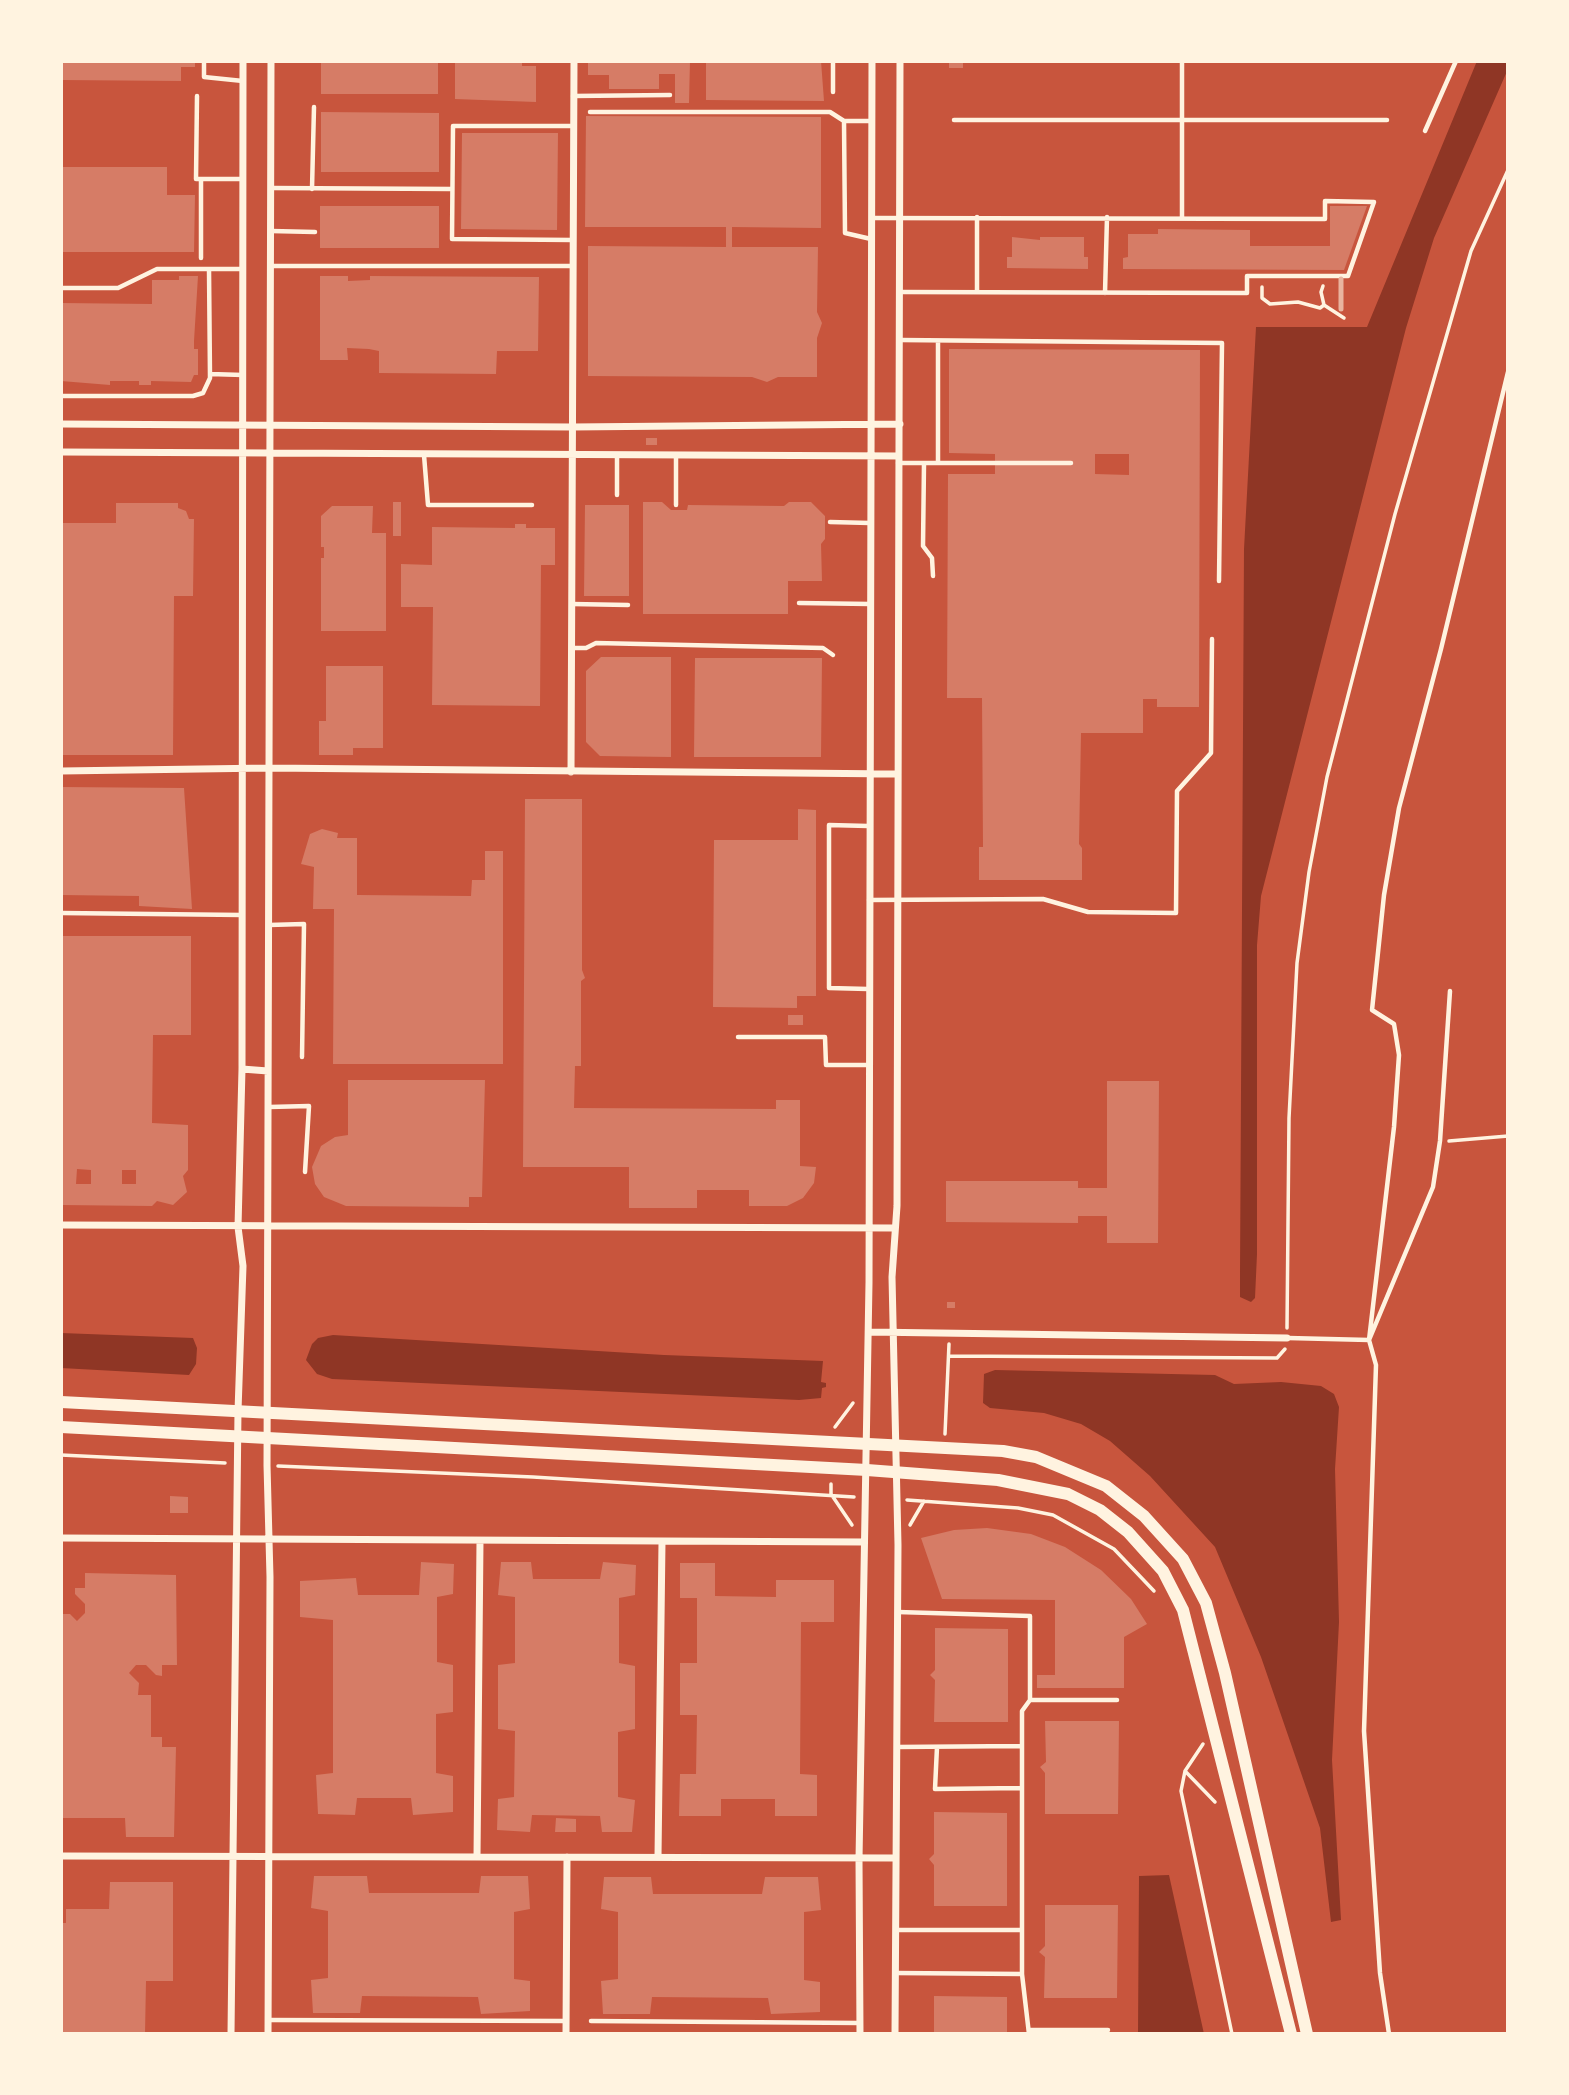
<!DOCTYPE html>
<html>
<head>
<meta charset="utf-8">
<style>
  body { margin:0 }
  #map { position:relative; width:1569px; height:2095px; overflow:hidden; background:#c8553d; font-family:Poppins,sans-serif }
  canvas { display:block }
  .frame { position:absolute; inset:0; border:63px solid #fff3e0; pointer-events:none }
</style>
</head>
<body>
<div id="map">
<canvas width="1569" height="2095"></canvas>
<div class="frame"></div>
</div>
<script>
const g = document.querySelector('canvas').getContext('2d');
g.lineJoin = 'round';
function paint(path, color) { g.fillStyle = color; g.fill(path, 'evenodd'); }
const poly = rows => new Path2D(rows.map(r => 'M' + r).join(''));
function strokePath(path, color, width, dash) { g.strokeStyle = color; g.lineWidth = width; g.lineCap = dash ? 'butt' : 'round'; g.setLineDash(dash || []); g.stroke(path); }
paint(poly([
  [1477,61,1508,61,1508,69,1434,238,1406,328,1261,896,1257,945,1257,1254,1255,1298,1251,1302,1240,1297,1240,1273,1244,549,1256,327,1367,327],
  [61,1333,193,1338,197,1348,196,1364,189,1375,61,1368],
  [333,1335,664,1355,823,1361,821,1382,826,1383,826,1387,822,1388,821,1398,799,1400,332,1379,317,1374,306,1360,312,1344,318,1338],
  [995,1370,1215,1375,1234,1384,1281,1382,1321,1386,1334,1394,1339,1407,1335,1469,1339,1622,1332,1760,1341,1920,1331,1922,1320,1828,1261,1657,1215,1547,1150,1476,1110,1441,1081,1424,1044,1413,990,1408,983,1403,984,1374],
  [1169,1875,1204,2034,1138,2034,1139,1876]
]), '#8f3625');
paint(poly([
  [61,61,195,61,195,67,181,67,181,81,61,80],
  [321,61,438,61,438,94,321,94],
  [455,61,522,61,522,66,536,66,536,102,455,99],
  [588,61,690,61,689,103,675,103,675,74,659,74,659,89,609,89,609,75,588,75],
  [706,61,821,61,824,101,706,100],
  [949,61,963,61,963,68,949,68],
  [321,112,439,113,439,172,321,172],
  [586,116,821,117,821,228,732,227,732,247,818,247,817,312,822,323,817,338,817,377,778,377,767,382,752,377,588,376,588,246,726,247,726,227,585,227],
  [462,133,558,133,557,230,461,229],
  [61,167,167,167,167,195,195,195,194,252,61,252],
  [320,206,439,206,439,248,320,248],
  [1330,206,1367,206,1344,270,1123,269,1123,258,1128,257,1128,234,1158,234,1158,229,1250,230,1250,246,1330,246],
  [1012,237,1040,240,1040,237,1084,237,1084,257,1088,257,1088,269,1007,268,1007,257,1012,257],
  [179,276,198,276,194,341,194,349,198,349,198,375,194,375,191,382,151,381,151,385,139,385,139,381,110,381,110,385,61,381,61,303,152,304,152,280,179,280],
  [320,276,348,276,348,281,370,280,370,276,539,277,538,351,497,351,496,374,379,373,379,351,369,349,347,348,348,360,320,360],
  [949,349,1200,350,1199,707,1157,707,1157,699,1143,699,1143,733,1081,733,1079,844,1082,848,1082,880,979,880,979,847,983,847,982,698,947,698,948,474,995,474,995,454,949,453],
  [1095,454,1129,454,1129,475,1095,474],
  [646,438,657,438,657,445,646,445],
  [393,502,401,502,401,536,393,536],
  [643,502,662,502,671,510,687,510,688,505,784,506,789,502,811,502,825,516,825,539,821,544,822,581,788,581,788,614,643,614],
  [116,503,178,503,178,508,186,511,189,519,194,519,193,596,174,596,173,755,61,755,61,523,116,523],
  [585,505,629,505,629,596,584,596],
  [332,506,373,506,372,533,386,533,386,631,321,631,321,558,324,558,324,547,321,547,321,516],
  [515,524,526,524,526,528,555,528,555,565,541,565,540,706,432,705,433,607,401,607,401,564,432,565,432,527,515,528],
  [601,657,671,657,671,757,600,756,586,742,586,671],
  [695,658,822,658,821,757,694,757],
  [326,666,383,666,383,748,353,748,353,755,319,755,319,721,326,721],
  [61,787,184,788,192,909,139,906,139,896,61,895],
  [525,799,582,799,582,970,585,978,581,981,581,1066,575,1066,574,1108,776,1109,776,1100,800,1100,800,1166,816,1167,814,1183,803,1198,787,1206,749,1206,749,1190,697,1190,697,1208,629,1208,629,1167,523,1167],
  [798,809,816,810,816,996,797,996,797,1008,713,1007,714,840,798,840],
  [322,829,338,833,337,838,357,838,357,895,471,896,472,880,485,880,485,851,503,851,503,1064,333,1064,334,909,313,909,314,867,301,864,310,834],
  [61,936,191,936,191,1035,153,1035,152,1123,188,1125,188,1170,183,1176,187,1192,173,1205,157,1201,152,1206,61,1205],
  [77,1169,91,1170,91,1184,76,1184],
  [122,1170,136,1170,136,1184,122,1184],
  [788,1015,803,1015,803,1025,788,1025],
  [348,1080,485,1080,482,1197,469,1197,469,1207,346,1206,324,1197,315,1184,312,1167,321,1146,335,1137,348,1135],
  [1107,1081,1159,1081,1158,1243,1107,1243,1107,1216,1078,1216,1078,1223,946,1222,946,1181,1078,1181,1078,1188,1107,1188],
  [947,1302,955,1302,955,1308,947,1308],
  [170,1496,188,1497,188,1513,170,1513],
  [987,1528,1031,1534,1065,1547,1101,1570,1131,1599,1147,1624,1124,1637,1124,1688,1037,1688,1037,1675,1055,1675,1055,1600,942,1599,921,1538,954,1530],
  [421,1562,454,1564,453,1594,437,1597,437,1662,453,1665,453,1712,436,1714,436,1773,453,1776,453,1812,413,1815,411,1798,357,1798,355,1815,318,1814,316,1775,333,1773,333,1620,300,1617,300,1581,356,1578,358,1595,419,1595],
  [501,1562,531,1562,533,1579,600,1579,603,1562,636,1565,635,1595,619,1598,619,1663,635,1666,635,1729,618,1732,618,1797,635,1800,632,1832,602,1832,600,1816,532,1815,530,1832,497,1830,498,1799,514,1797,515,1731,498,1729,498,1665,515,1663,515,1597,498,1595],
  [680,1563,715,1563,715,1596,776,1597,776,1580,834,1580,834,1622,801,1622,800,1774,817,1775,817,1816,775,1816,775,1799,721,1799,721,1816,679,1816,680,1774,696,1774,697,1715,680,1715,680,1663,697,1663,697,1598,680,1598],
  [85,1573,176,1575,177,1665,162,1665,162,1676,156,1675,146,1665,136,1665,129,1673,139,1683,138,1695,151,1695,151,1737,162,1737,162,1747,176,1747,174,1837,126,1837,125,1818,61,1818,61,1614,70,1614,77,1621,85,1613,85,1604,75,1594,75,1588,85,1588],
  [935,1628,1008,1629,1008,1722,934,1722,935,1680,930,1675,935,1670],
  [1045,1721,1119,1721,1118,1814,1045,1814,1045,1773,1040,1767,1046,1762],
  [934,1812,1007,1813,1007,1906,934,1906,934,1865,929,1859,934,1854],
  [556,1818,576,1819,576,1832,555,1832],
  [314,1876,367,1876,369,1893,479,1893,481,1876,528,1876,530,1909,514,1912,514,1979,530,1981,530,2011,481,2014,478,1997,362,1996,360,2013,313,2013,311,1980,328,1978,328,1911,311,1908],
  [604,1877,651,1877,653,1894,762,1894,765,1877,818,1877,821,1910,804,1912,804,1980,820,1982,820,2012,771,2014,768,1998,652,1997,650,2014,603,2014,601,1981,618,1979,618,1912,601,1909],
  [110,1882,173,1882,173,1981,146,1981,145,2034,61,2034,61,1923,66,1923,66,1909,109,1909],
  [1045,1905,1118,1905,1117,1998,1044,1998,1045,1957,1039,1952,1045,1946],
  [934,1996,1007,1997,1007,2034,934,2034]
]), '#d67c66');
strokePath(poly([
  [1323,286,1321,292,1324,305,1344,318],
  [1262,287,1262,298,1270,304,1298,302,1320,308,1324,305],
  [1449,1141,1508,1136],
  [1287,1328,1289,1118,1297,963,1309,872,1327,777,1395,514,1471,251,1508,170],
  [949,1356,1277,1358,1285,1349],
  [835,1427,853,1403],
  [945,1434,949,1344],
  [61,1455,225,1463],
  [278,1466,533,1477,854,1497],
  [831,1484,831,1494,852,1525],
  [907,1500,1018,1508,1053,1515,1114,1549,1154,1591],
  [910,1525,924,1501],
  [1203,1744,1185,1771,1181,1791,1232,2034],
  [1185,1771,1215,1802]
]), '#fff3e0', 3.5);
strokePath(poly([
  [204,61,204,77,243,81],
  [833,92,833,61],
  [197,96,196,179,243,179],
  [573,96,670,95],
  [590,112,830,112,844,121],
  [954,120,1387,120],
  [871,121,844,121,845,233,871,239],
  [1425,131,1456,61],
  [271,188,452,189],
  [312,189,314,107],
  [872,218,1325,219,1325,201,1374,202,1348,276,1247,276,1247,293,901,292],
  [1182,218,1182,61],
  [271,231,315,232],
  [573,240,452,239,453,126,573,126],
  [201,258,201,179],
  [271,266,572,266],
  [61,288,118,288,157,269,242,269],
  [977,292,977,217],
  [1105,293,1107,217],
  [900,340,1222,343,1219,581],
  [938,341,938,463],
  [210,374,243,375],
  [61,396,193,396,203,393,210,378,209,269],
  [424,455,428,505,532,505],
  [676,456,676,505],
  [898,463,1071,463],
  [924,463,923,546,932,558,933,576],
  [617,495,617,456],
  [830,522,870,523],
  [799,603,870,604],
  [572,604,628,605],
  [572,648,586,648,596,643,823,648,833,655],
  [869,900,1043,899,1088,912,1176,913,1177,791,1211,753,1212,639],
  [61,913,242,915],
  [269,925,304,924,302,1057],
  [868,989,829,988,829,825,868,826],
  [738,1037,825,1037,826,1065,868,1065],
  [269,1107,309,1106,305,1172],
  [1288,1338,1369,1340,1433,1187,1440,1141,1450,991],
  [1030,1700,1117,1700],
  [897,1747,1022,1746],
  [937,1747,935,1789,1022,1788],
  [896,1930,1021,1930],
  [895,1973,1022,1974,1022,1711,1030,1700,1030,1616,898,1612],
  [1022,1974,1029,2034],
  [268,2020,566,2021],
  [591,2021,860,2023],
  [1029,2030,1108,2030],
  [1389,2034,1380,1973,1364,1731,1376,1365,1369,1340,1394,1127,1399,1055,1394,1024,1372,1010,1384,895,1399,808,1441,649,1508,372]
]), '#fff3e0', 4.5);
strokePath(poly([
  [61,424,572,427,900,424],
  [61,452,899,456],
  [61,771,269,768,897,774],
  [571,772,574,61],
  [242,1069,268,1071],
  [61,1225,893,1228],
  [869,1332,1287,1338],
  [61,1538,864,1542],
  [61,1856,895,1858],
  [658,1856,662,1542],
  [477,1857,480,1541],
  [231,2034,238,1411,243,1266,238,1227,242,1069,243,61],
  [268,2034,270,1577,267,1465,271,61],
  [566,2034,567,1857],
  [860,2034,859,1859,869,1283,872,61],
  [895,2034,898,1545,892,1277,897,1206,900,61]
]), '#fff3e0', 7);
strokePath(poly([
  [61,1402,1003,1451,1036,1457,1106,1486,1144,1516,1183,1559,1206,1603,1225,1673,1307,2034],
  [61,1427,867,1470,998,1480,1068,1494,1100,1510,1128,1532,1163,1571,1183,1610,1291,2034]
]), '#fff3e0', 12);
strokePath(poly([
  [1341,309,1341,279]
]), '#e9b49f', 5);
</script>
</body>
</html>
